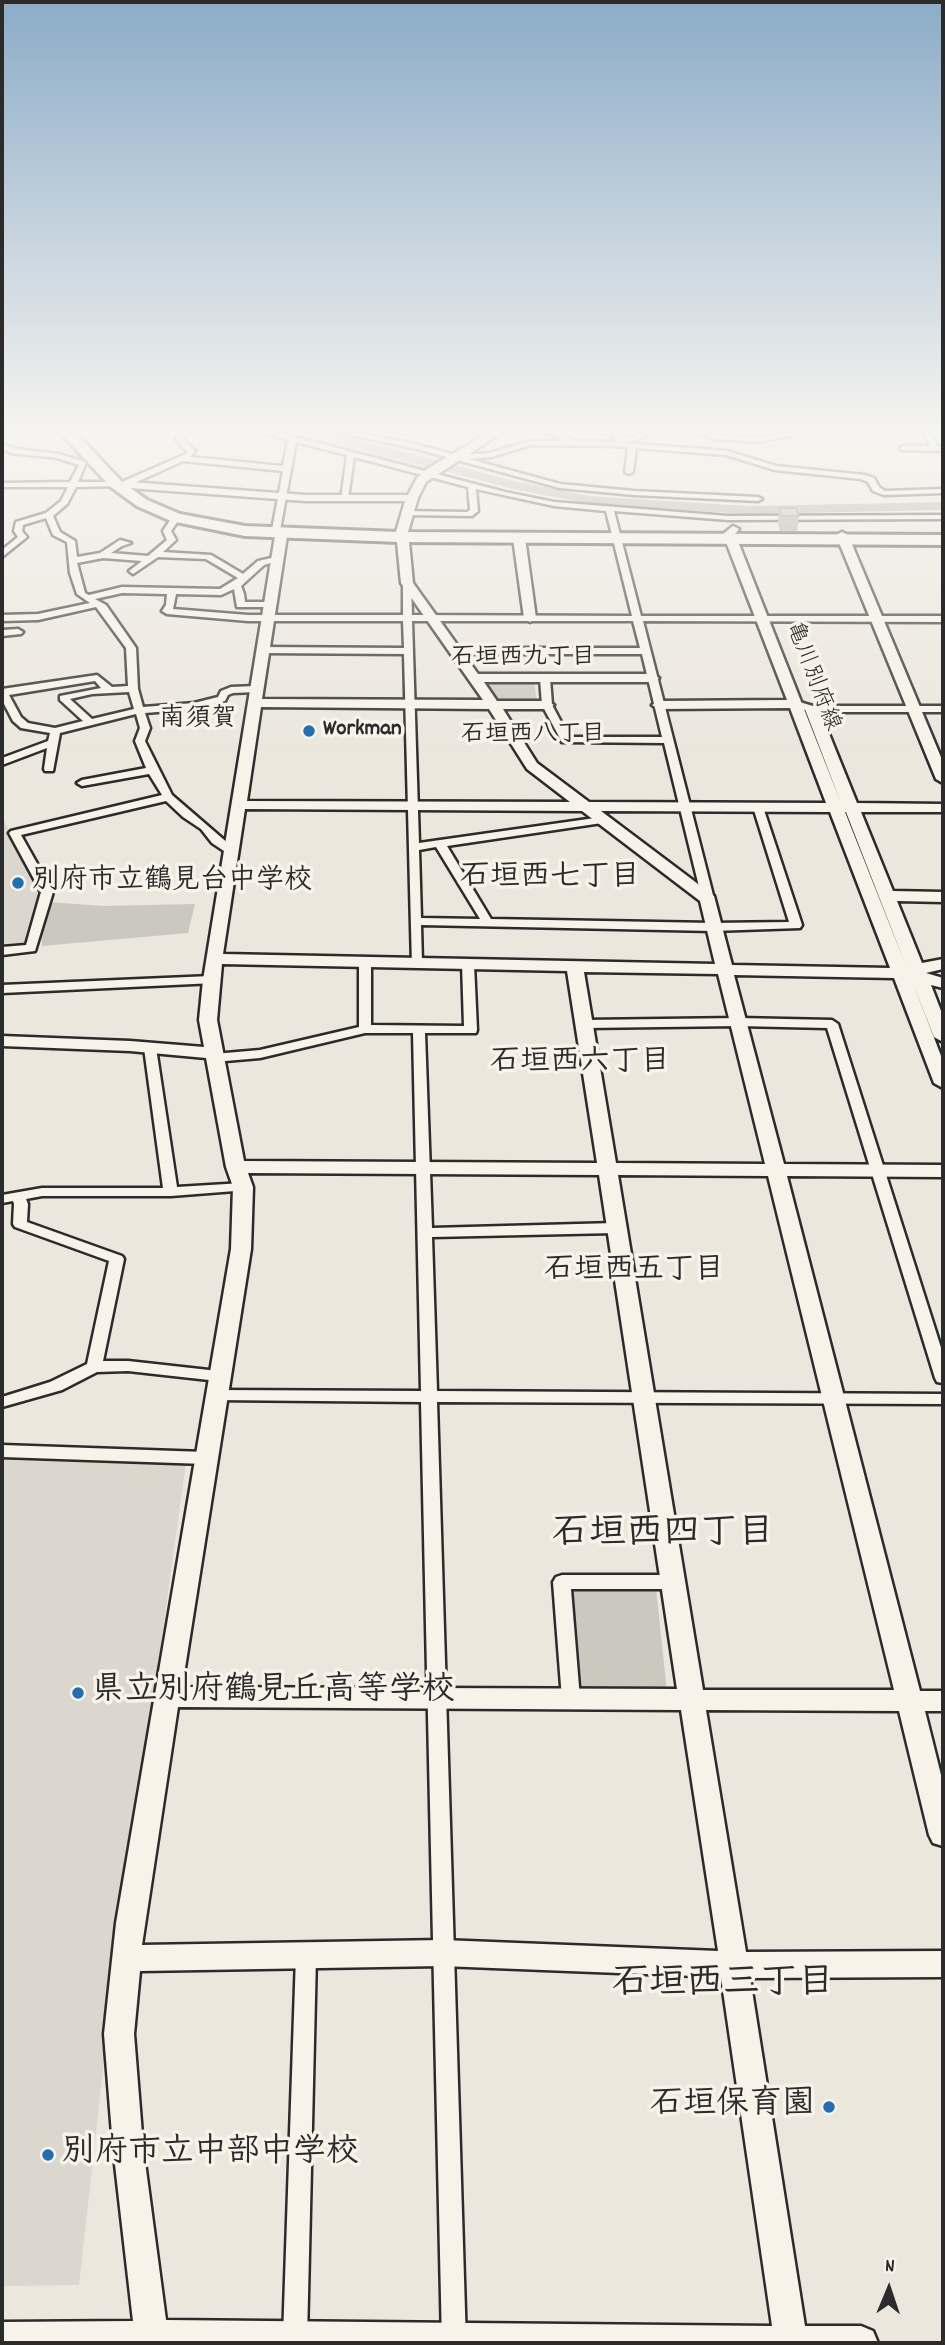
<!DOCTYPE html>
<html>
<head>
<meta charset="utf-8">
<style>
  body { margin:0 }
  #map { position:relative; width:945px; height:2345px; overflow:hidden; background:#ebe7dd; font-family:Dekko,sans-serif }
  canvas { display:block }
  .frame { position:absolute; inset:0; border:4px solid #2b2b2b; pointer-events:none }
  .north { position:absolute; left:854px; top:2254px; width:70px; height:70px; -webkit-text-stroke:5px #f7f3e8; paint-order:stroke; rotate:2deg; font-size:19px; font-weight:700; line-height:28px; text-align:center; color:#2b2b2b }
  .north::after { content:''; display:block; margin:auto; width:24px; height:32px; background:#2b2b2b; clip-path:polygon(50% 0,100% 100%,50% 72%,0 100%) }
</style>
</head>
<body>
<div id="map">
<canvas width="945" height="2345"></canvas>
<div class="frame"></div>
<div class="north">N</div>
</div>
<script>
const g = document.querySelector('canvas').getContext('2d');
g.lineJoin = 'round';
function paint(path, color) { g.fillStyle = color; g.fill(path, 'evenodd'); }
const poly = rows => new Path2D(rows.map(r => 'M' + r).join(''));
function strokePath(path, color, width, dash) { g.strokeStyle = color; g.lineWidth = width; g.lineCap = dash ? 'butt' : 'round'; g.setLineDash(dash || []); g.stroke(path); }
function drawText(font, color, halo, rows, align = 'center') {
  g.font = font + ' Dekko,"Klee One",sans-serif'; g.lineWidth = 7; g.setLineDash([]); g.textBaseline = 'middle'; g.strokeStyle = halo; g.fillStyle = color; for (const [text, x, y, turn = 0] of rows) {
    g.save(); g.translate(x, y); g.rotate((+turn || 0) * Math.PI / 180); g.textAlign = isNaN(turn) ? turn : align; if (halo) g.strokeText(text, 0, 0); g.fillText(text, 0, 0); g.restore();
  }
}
paint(poly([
  [2,817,30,869,40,898,28,947,2,948],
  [2,1455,147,1457,186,1463,108,2025,79,2285,2,2286]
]), '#dbd7ce');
paint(poly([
  [276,431,315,440,334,441,431,466,417,471,287,440,289,437,272,433],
  [481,680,534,681,537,703,496,702],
  [48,902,103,906,195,904,188,933,42,946,41,931],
  [568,1588,656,1588,667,1692,574,1693]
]), '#cbc8bf');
paint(poly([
  [285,429,309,429,361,440,514,481,590,496,748,506,943,502,943,510,748,514,590,504,513,489,285,429]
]), '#a29f98');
const street = poly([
  [182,429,268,430,505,492,554,502,728,516,943,515,943,519,728,520,614,511,641,616,943,616,943,622,643,621,714,899,708,902,702,899,664,743,562,742,542,705,540,678,545,675,550,678,552,705,569,737,662,737,642,654,455,654,450,651,455,648,640,648,633,621,412,621,419,843,602,817,607,820,602,823,447,846,491,919,713,923,789,922,753,807,758,804,763,807,802,925,800,928,713,931,421,925,422,963,420,966,412,966,404,654,262,653,257,650,262,647,404,648,403,621,248,621,167,614,162,611,166,605,167,594,122,593,95,599,106,605,136,648,138,689,143,707,194,703,218,697,221,691,231,687,256,686,261,689,256,692,233,693,228,695,225,701,194,709,145,713,150,728,145,741,172,795,237,851,231,854,227,853,212,843,201,829,183,817,166,801,21,835,53,892,35,951,2,955,2,947,26,945,41,892,9,833,11,831,162,795,149,774,82,786,77,783,82,780,146,768,135,741,140,728,136,714,60,733,53,771,45,771,44,769,47,748,2,765,2,758,48,741,50,733,21,728,13,721,2,700,2,689,97,675,112,687,128,686,126,648,96,607,38,620,2,621,2,615,38,614,90,603,77,594,70,573,67,542,53,535,46,518,23,525,22,531,27,537,2,557,2,550,18,537,14,531,16,522,46,513,61,501,68,487,2,487,2,483,70,482,79,465,57,458,11,453,2,449,2,444,16,449,58,454,86,462,78,482,116,482,120,484,116,486,76,487,67,504,53,516,60,532,75,541,77,557,100,553,120,540,131,543,122,546,111,553,148,556,167,540,163,531,173,516,176,516,180,518,171,531,176,540,163,552,211,555,243,574,258,561,276,557,280,560,264,565,241,586,244,594,245,602,270,602,275,605,273,607,237,607,234,589,221,595,176,594,173,609,248,615,403,615,403,583,407,580,411,583,412,615,632,616,606,511,554,506,476,489,478,511,472,516,407,515,404,515,404,511,467,512,470,510,468,487,354,457,348,498,341,500,347,455,296,442,280,530,276,533,272,530,283,471,183,461,130,485,124,485,124,481,186,454,187,451,176,440,177,433,182,429],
  [189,431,268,434,288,440,283,466,190,457,195,451,184,440,185,434,189,431],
  [158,557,206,559,238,578,220,589,122,587,89,595,85,593,77,563,103,558,142,561,129,571,133,574,158,557],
  [95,681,101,688,60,696,60,700,83,721,55,728,28,723,21,717,9,695,95,681],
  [129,692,134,709,92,719,70,699,92,694,129,692],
  [436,847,480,919,421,918,419,850,436,847],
  [324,429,340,429,414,444,456,455,490,453,530,441,564,441,540,429,551,429,568,435,572,441,616,442,611,429,619,429,624,439,655,429,667,429,626,443,727,451,776,466,865,475,874,478,879,487,885,491,943,489,943,493,884,495,873,491,868,482,861,479,775,470,726,455,636,448,633,472,629,474,625,472,628,447,616,446,531,445,491,457,469,459,560,484,634,491,758,497,762,499,758,501,634,495,560,488,413,448,324,429],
  [696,429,716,435,759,438,788,433,792,435,759,442,715,439,696,433,696,429],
  [921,429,929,429,938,447,943,447,943,451,901,450,900,448,904,446,931,446,921,429],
  [18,629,23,632,21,634,2,636,2,630,18,629],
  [796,701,813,706,943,706,943,712,812,712,793,706,791,704,796,701],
  [365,958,371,962,371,1025,464,1026,462,964,468,960,474,964,477,1030,476,1033,425,1033,432,1228,615,1223,622,1228,615,1233,432,1237,437,1391,943,1394,943,1404,437,1402,466,2343,442,2343,421,1402,215,1400,209,1399,207,1395,209,1391,215,1390,421,1391,413,1033,365,1033,260,1058,214,1062,208,1058,214,1054,260,1050,359,1027,359,962,365,958],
  [211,976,217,980,215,983,2,993,2,985,211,976],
  [739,1018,832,1020,838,1024,943,1354,943,1383,937,1382,935,1378,827,1028,739,1026,585,1028,579,1024,585,1020,739,1018],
  [150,1044,156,1048,177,1187,243,1183,250,1187,248,1190,171,1196,42,1196,26,1199,28,1204,27,1222,122,1256,124,1259,103,1361,128,1361,218,1371,224,1372,226,1376,224,1380,218,1381,128,1371,97,1372,62,1390,2,1407,2,1397,50,1382,87,1364,109,1261,15,1227,13,1224,14,1204,13,1201,2,1203,2,1195,42,1188,163,1188,144,1048,150,1044],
  [2,1445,205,1452,211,1454,213,1458,211,1462,205,1464,2,1457,2,1445],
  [562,1575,672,1575,678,1577,681,1582,678,1587,672,1589,571,1589,580,1699,578,1704,571,1706,564,1704,562,1699,553,1582,556,1577,562,1575],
  [306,1947,313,1949,316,1956,307,2338,305,2343,285,2343,283,2338,296,1956,299,1949,306,1947]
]);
const secondary = poly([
  [495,429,508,429,426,482,418,498,408,532,413,583,478,674,652,674,659,678,652,682,484,682,497,701,547,701,554,705,547,709,503,709,537,763,589,802,826,803,790,708,659,709,652,705,659,701,787,700,723,534,733,526,739,529,735,534,841,803,805,709,807,706,817,706,819,709,857,803,943,804,943,812,861,812,893,891,943,892,943,902,897,901,922,963,943,959,943,969,926,973,943,978,943,988,931,985,943,1016,943,1042,934,1037,912,981,943,1061,943,1088,934,1083,894,978,734,975,784,1164,943,1165,943,1177,787,1176,920,1691,943,1691,943,1711,925,1711,943,1783,943,1846,933,1843,929,1835,899,1711,706,1710,746,1952,943,1951,943,1977,750,1978,805,2326,861,2326,873,2331,878,2343,2,2343,2,2322,133,2321,113,2147,104,2034,116,1923,231,1249,233,1187,226,1167,206,1058,130,1051,2,1046,2,1036,130,1041,204,1047,199,1020,203,980,275,536,270,530,272,528,280,528,287,536,262,699,483,700,401,583,396,532,405,501,305,501,116,487,111,484,116,481,305,495,408,495,417,478,427,469,495,429],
  [261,707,489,709,527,769,570,802,247,801,261,707],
  [245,809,582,811,700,901,715,964,223,954,245,809],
  [601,811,830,812,890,968,732,965,714,896,601,811],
  [845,812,846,812,906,966,845,812],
  [222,964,567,971,597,1163,244,1161,217,1020,222,964],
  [584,972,718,974,765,1164,616,1163,584,972],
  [248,1173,599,1175,677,1689,182,1687,251,1249,253,1187,248,1173],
  [618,1175,768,1176,894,1690,703,1690,618,1175],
  [178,1707,681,1710,718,1951,442,1940,142,1945,178,1707],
  [442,1966,721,1977,772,2326,166,2320,143,2147,134,2034,140,1971,442,1966],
  [842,532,848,535,943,762,943,783,936,779,836,535,842,532],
  [519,535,525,538,536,618,530,622,524,618,513,538,519,535]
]);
const highway = poly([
  [57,429,72,429,121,481,147,500,180,514,245,526,399,532,943,535,943,545,399,542,245,536,171,521,137,506,111,487,57,429]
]);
strokePath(street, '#2b2b2b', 5);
strokePath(secondary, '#2b2b2b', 5);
strokePath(highway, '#2b2b2b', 6);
paint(street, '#f7f3e8');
paint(secondary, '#f7f3e8');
paint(highway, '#f7f3e8');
paint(poly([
  [779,508,799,516,797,531,780,531,778,522]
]), '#9c9993');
const building = poly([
  [779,508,796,508,799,516,782,516,779,508]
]);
paint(building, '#b5b2ab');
strokePath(building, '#7f7d78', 2);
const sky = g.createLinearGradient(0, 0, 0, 757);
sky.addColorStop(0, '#8cacc8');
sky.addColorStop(0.57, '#f6f4f0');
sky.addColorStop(1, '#f6f4f000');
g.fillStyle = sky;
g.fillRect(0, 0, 945, 757);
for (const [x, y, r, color] of [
  [309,731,7,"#1f6fb2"],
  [18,883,7,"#1f6fb2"],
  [78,1693,7,"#1f6fb2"],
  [829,2107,7,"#1f6fb2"],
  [48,2155,7,"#1f6fb2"]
]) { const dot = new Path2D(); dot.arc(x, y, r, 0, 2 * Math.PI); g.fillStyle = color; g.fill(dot); strokePath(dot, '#f7f3e8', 2.5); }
drawText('23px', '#2b2b2b', '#f7f3e8', [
  ["亀川別府線",811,677,69]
]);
drawText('bold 23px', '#2b2b2b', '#f7f3e8', [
  ["Workman",323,731]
], 'left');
drawText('bold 24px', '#2b2b2b', '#f7f3e8', [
  ["石垣西九丁目",523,660],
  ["石垣西八丁目",533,737]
]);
drawText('bold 26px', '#2b2b2b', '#f7f3e8', [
  ["南須賀",198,721]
]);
drawText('bold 28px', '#2b2b2b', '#f7f3e8', [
  ["別府市立鶴見台中学校",32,883]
], 'left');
drawText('bold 30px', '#2b2b2b', '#f7f3e8', [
  ["石垣西七丁目",550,880],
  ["石垣西六丁目",580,1065],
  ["石垣西五丁目",634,1273]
]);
drawText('bold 33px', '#2b2b2b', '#f7f3e8', [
  ["県立別府鶴見丘高等学校",92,1693],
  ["石垣保育園",815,2107,"right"],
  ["別府市立中部中学校",62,2155]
], 'left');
drawText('bold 37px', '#2b2b2b', '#f7f3e8', [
  ["石垣西四丁目",663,1537],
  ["石垣西三丁目",723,1987]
]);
</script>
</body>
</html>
